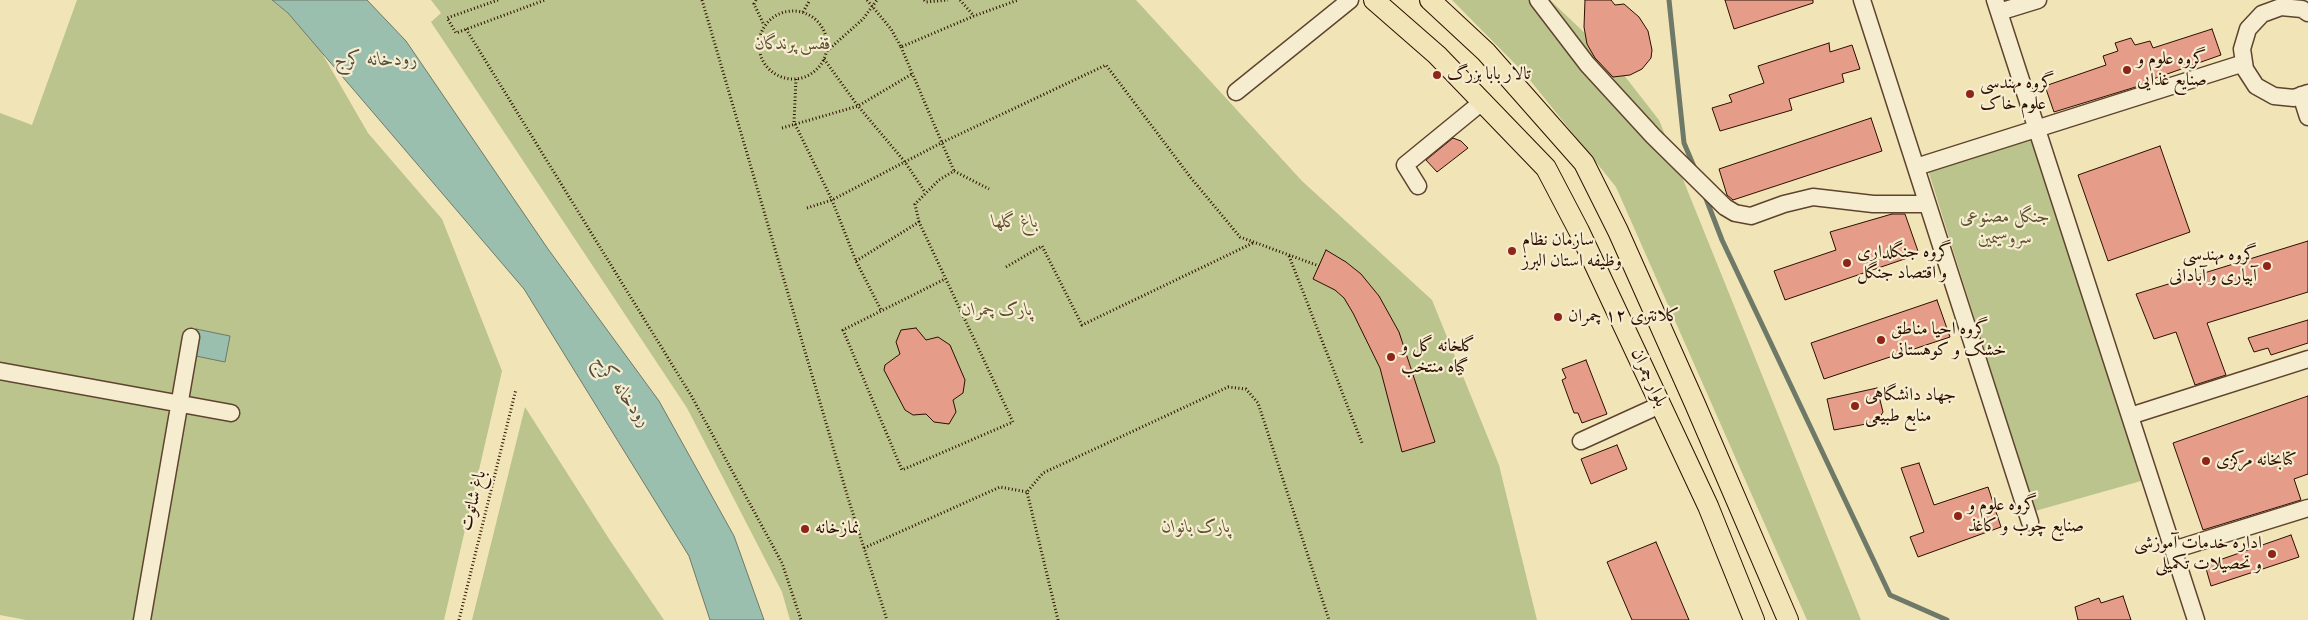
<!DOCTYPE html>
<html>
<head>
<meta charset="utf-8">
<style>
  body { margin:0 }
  canvas { display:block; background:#f1e4b6 }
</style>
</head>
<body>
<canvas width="2308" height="620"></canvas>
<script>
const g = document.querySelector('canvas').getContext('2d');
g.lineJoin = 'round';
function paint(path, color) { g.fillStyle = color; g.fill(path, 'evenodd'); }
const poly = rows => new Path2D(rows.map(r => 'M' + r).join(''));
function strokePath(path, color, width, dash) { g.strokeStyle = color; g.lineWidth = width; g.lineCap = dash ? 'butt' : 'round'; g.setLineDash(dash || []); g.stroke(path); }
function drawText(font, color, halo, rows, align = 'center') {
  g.font = font + ' "IM FELL Double Pica",Amiri,serif'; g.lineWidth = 4.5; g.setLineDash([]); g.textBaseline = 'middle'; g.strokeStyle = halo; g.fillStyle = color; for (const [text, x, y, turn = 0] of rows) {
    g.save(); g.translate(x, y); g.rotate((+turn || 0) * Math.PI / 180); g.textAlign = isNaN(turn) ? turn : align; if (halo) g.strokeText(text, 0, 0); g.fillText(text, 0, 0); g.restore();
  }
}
paint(poly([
  [77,0,271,0,308,29,368,133,442,219,502,371,444,620,26,620,0,615,0,113,32,125],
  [431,0,1136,0,1302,181,1432,300,1499,465,1537,620,790,620,782,592,687,408,431,22,441,13],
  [1452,0,1550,0,1609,56,1659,120,1861,620,1807,620,1616,187,1525,74],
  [2036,139,2141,481,2035,511,1928,170],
  [525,407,611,542,664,620,472,620]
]), '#bbc48d');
const water = poly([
  [272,0,367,0,406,41,548,249,659,401,734,536,764,620,710,620,689,556,524,289,288,13,272,0],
  [196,329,230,336,225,362,191,355,196,329]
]);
paint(water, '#9bbfae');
strokePath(water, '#6f7968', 1);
strokePath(poly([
  [1669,0,1684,143,1695,169],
  [1705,196,1722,240,1890,595,1947,620]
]), '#6f7968', 5);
const building = poly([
  [1585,0,1611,0,1615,5,1624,4,1639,17,1648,31,1652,50,1651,58,1642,69,1630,75,1613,77,1595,58,1587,44,1584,27,1585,0],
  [1725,0,1813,0,1813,3,1734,29,1725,0],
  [2212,29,2221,55,2153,79,2152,82,2054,112,2045,86,2106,65,2103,56,2118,51,2115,43,2131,38,2135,45,2150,41,2153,48,2212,29],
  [1829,43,1830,52,1852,45,1860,69,1842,74,1844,82,1789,99,1792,110,1720,131,1712,108,1732,102,1729,95,1764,83,1758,66,1829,43],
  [1871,118,1882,151,1733,200,1727,195,1719,169,1871,118],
  [1453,138,1461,141,1468,148,1437,172,1426,160,1453,138],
  [2160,146,2190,232,2108,261,2078,175,2160,146],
  [1892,214,1905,214,1919,254,1785,300,1774,271,1836,250,1830,232,1892,214],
  [2308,241,2308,292,2207,323,2226,375,2195,385,2176,332,2154,339,2136,294,2308,241],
  [1326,250,1346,262,1361,274,1379,296,1399,332,1435,442,1402,452,1380,368,1353,313,1344,298,1335,290,1313,279,1326,250],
  [1937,300,1950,337,1824,379,1811,343,1937,300],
  [2308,320,2308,343,2271,355,2268,348,2254,352,2248,338,2308,320],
  [916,328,926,340,938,337,950,345,965,380,963,393,953,400,956,412,949,424,934,422,926,414,913,415,905,410,884,370,885,365,900,354,896,342,901,330,916,328],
  [1586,360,1607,414,1582,423,1578,413,1574,413,1562,380,1566,378,1562,369,1586,360],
  [1877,388,1883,412,1877,422,1834,430,1827,399,1877,388],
  [2308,396,2308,474,2294,479,2301,500,2203,530,2173,443,2308,396],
  [1617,445,1627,469,1591,484,1581,459,1617,445],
  [1919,463,1934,505,1988,487,2001,527,1918,557,1910,537,1924,532,1901,468,1919,463],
  [2291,535,2299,557,2211,586,2205,565,2291,535],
  [1656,542,1689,620,1632,620,1607,562,1656,542],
  [2123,596,2131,620,2078,620,2075,607,2099,598,2101,603,2123,596]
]);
paint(building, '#e59c89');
strokePath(building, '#2d0f00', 1);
const minor = poly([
  [1538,0,1587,64,1653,136,1725,207,1735,213,1751,216,1784,204,1813,197,1873,204,1927,204],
  [1862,0,2030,522],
  [1995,0,2196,620],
  [1999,12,2038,0],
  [2308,13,2302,9,2281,7,2262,14,2248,29,2242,49,2245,69,2256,86,2274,96,2294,98,2308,93],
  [1236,92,1350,0],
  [2301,95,2308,117],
  [1916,167,2244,63],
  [1418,186,1405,165,1482,102],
  [0,371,231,413],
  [2130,416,2308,359],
  [1581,441,1660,405],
  [2173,550,2308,508],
  [142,620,191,337]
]);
const major = poly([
  [1374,0,1437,55,1546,168,1579,231,1708,506,1754,620],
  [1430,0,1486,52,1584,163,1618,231,1695,404,1788,620]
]);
strokePath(minor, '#5e442e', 19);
strokePath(major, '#2d0f00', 22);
strokePath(poly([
  [498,0,447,18,456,33,545,0],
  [702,0,848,498,887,620],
  [756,0,754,4,764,25],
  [867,0,891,29,901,47,974,16,1018,0],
  [924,0,926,2,948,0],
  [960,0,974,16],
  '759 45a34 34 0 1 1 68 0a34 34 0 1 1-68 0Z',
  [803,12,810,0],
  [466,29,692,397,782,563,801,620],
  [901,47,954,171],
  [827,51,863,19,877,0],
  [824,59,858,106,905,162,925,192],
  [796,79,794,122,832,200,856,261,881,310],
  [782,128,858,106,912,74],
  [807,208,832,200,943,142,1106,65,1191,178,1240,237,1319,266],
  [919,222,915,204,939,180,954,171,989,189],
  [1289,256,1362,443],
  [856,261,919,222,1013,422,902,470,843,330,945,279],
  [1006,267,1042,246,1082,325,1253,243],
  [864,548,1000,487,1027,492],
  [459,620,516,389],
  [1058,620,1027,492,1043,473,1228,387,1246,389,1258,403,1329,620]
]), '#2d0f00', 3, [1, 2.5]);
strokePath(minor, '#f6edd0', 16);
strokePath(major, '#f1e4b6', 20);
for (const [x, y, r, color] of [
  [2127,70,5,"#8f2418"],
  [1437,75,5,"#8f2418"],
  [1970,94,5,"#8f2418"],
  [1512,251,5,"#8f2418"],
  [1847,263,5,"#8f2418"],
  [2267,266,5,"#8f2418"],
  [1558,317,5,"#8f2418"],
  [1881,340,5,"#8f2418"],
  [1391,357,5,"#8f2418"],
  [1855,406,5,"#8f2418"],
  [2206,461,5,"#8f2418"],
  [1958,516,5,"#8f2418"],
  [805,529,5,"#8f2418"],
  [2272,554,5,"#8f2418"]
]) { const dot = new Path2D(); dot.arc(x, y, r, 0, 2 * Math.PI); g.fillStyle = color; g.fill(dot); strokePath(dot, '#f6edd0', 2); }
drawText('italic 18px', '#5f4e31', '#f6edd0', [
  ["قفس پرندگان",793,45],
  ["جنگل مصنوعی",2005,218],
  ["سروسیمین",2005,239],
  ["باغ گلها",1015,223],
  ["پارک چمران",997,311],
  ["پارک بانوان",1196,528]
]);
drawText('18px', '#2d0f00', '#f6edd0', [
  ["گروه علوم و",2137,60],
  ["صنایع غذایی",2137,81],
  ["تالار بابا بزرگ",1447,75],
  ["گروه مهندسی",1980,84],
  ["علوم خاک",1980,105],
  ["سازمان نظام",1522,241],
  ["وظیفه استان البرز",1522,262],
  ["گروه جنگلداری",1857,253],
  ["و اقتصاد جنگل",1857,274],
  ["گروه مهندسی",2257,256,"right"],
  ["آبیاری و آبادانی",2257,277,"right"],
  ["کلانتری ۱۲ چمران",1568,317],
  ["گروه احیا مناطق",1891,330],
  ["خشک و کوهستانی",1891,351],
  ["گلخانه گل و",1401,347],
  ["گیاه منتخب",1401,368],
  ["جهاد دانشگاهی",1865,396],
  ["منابع طبیعی",1865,417],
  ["کتابخانه مرکزی",2216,461],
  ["گروه علوم و",1968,506],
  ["صنایع چوب و کاغذ",1968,527],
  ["نمازخانه",815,529],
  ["اداره خدمات آموزشی",2262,544,"right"],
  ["و تحصیلات تکمیلی",2262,565,"right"]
], 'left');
drawText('18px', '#2d0f00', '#f6edd0', [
  ["بلوار چمران",1648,378,65],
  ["باغ شاتوت",474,501,-76]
]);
drawText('italic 19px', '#544d3d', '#f6edd0', [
  ["رودخانه کرج",376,61],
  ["رودخانه کرج",621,392,54]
]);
</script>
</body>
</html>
